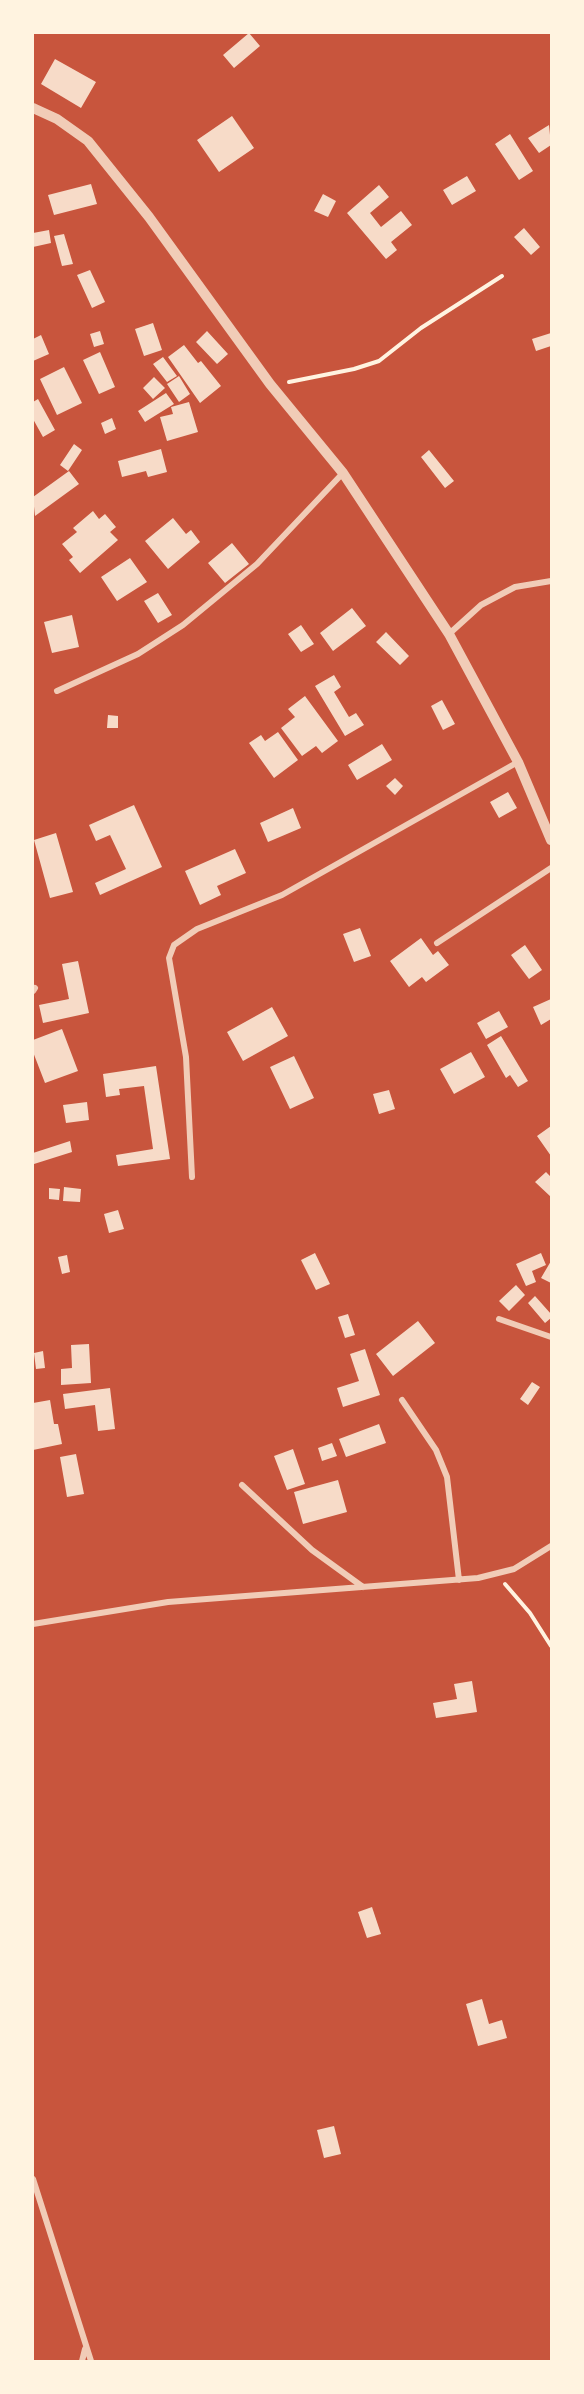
<!DOCTYPE html>
<html>
<head>
<meta charset="utf-8">
<style>
  body { margin:0 }
  #map { position:relative; width:584px; height:2394px; overflow:hidden; background:#c8553d; font-family:"Archivo Narrow",sans-serif }
  canvas { display:block }
  .frame { position:absolute; inset:0; border:34px solid #fff3e0; pointer-events:none }
</style>
</head>
<body>
<div id="map">
<canvas width="584" height="2394"></canvas>
<div class="frame"></div>
</div>
<script>
const g = document.querySelector('canvas').getContext('2d');
g.lineJoin = 'round';
function paint(path, color) { g.fillStyle = color; g.fill(path, 'evenodd'); }
const poly = rows => new Path2D(rows.map(r => 'M' + r).join(''));
function strokePath(path, color, width, dash) { g.strokeStyle = color; g.lineWidth = width; g.lineCap = dash ? 'butt' : 'round'; g.setLineDash(dash || []); g.stroke(path); }
paint(poly([
  [249,33,260,46,234,68,223,55],
  [55,59,96,82,81,108,41,84],
  [232,116,254,148,219,172,197,140],
  [549,125,551,145,539,153,528,138],
  [510,134,533,171,519,180,495,144],
  [467,176,476,191,452,205,443,190],
  [91,184,97,204,54,215,48,195],
  [379,185,389,197,370,213,381,227,401,211,412,225,391,242,397,250,386,259,347,213],
  [323,194,336,201,328,217,314,211],
  [524,228,540,247,531,255,514,237],
  [49,230,51,243,33,247,33,233],
  [64,234,73,264,62,266,54,236],
  [90,270,105,302,92,308,77,275],
  [153,323,162,350,144,356,135,329],
  [100,331,104,344,94,347,90,334],
  [207,331,228,354,217,364,196,342],
  [551,333,551,346,536,351,532,339],
  [41,335,49,354,33,361,33,339],
  [184,345,198,363,201,361,221,386,200,403,168,357],
  [100,352,115,387,99,394,83,360],
  [163,357,177,376,167,382,153,364],
  [64,367,82,403,57,415,40,379],
  [179,376,190,394,179,402,167,384],
  [154,377,165,388,153,399,143,388],
  [166,393,174,404,145,422,138,411],
  [38,399,55,430,43,437,33,419,33,402],
  [189,402,198,432,167,441,160,417,173,414,171,407],
  [112,418,116,429,105,434,101,423],
  [74,444,82,450,68,471,60,465],
  [161,449,167,472,148,477,146,471,122,477,118,461],
  [429,450,454,481,445,488,421,457],
  [69,471,79,484,35,516,33,497],
  [93,511,99,519,105,514,116,527,110,532,118,540,80,573,69,560,73,557,62,544,77,532,73,528],
  [173,518,186,534,191,530,200,542,168,569,145,541],
  [232,543,249,564,225,583,208,563],
  [130,558,147,582,117,601,101,577],
  [158,593,172,615,158,623,144,601],
  [352,608,366,626,333,651,320,633],
  [72,615,79,647,52,653,44,622],
  [301,625,314,644,301,652,288,634],
  [386,632,409,656,400,665,376,642],
  [334,675,341,687,334,692,349,717,356,713,364,725,345,736,315,686],
  [305,696,338,741,322,753,316,746,302,756,281,728,295,717,288,709],
  [442,700,455,724,443,730,431,706],
  [108,715,118,716,118,728,107,728],
  [278,732,298,760,274,778,249,743,261,735,265,741],
  [382,744,392,760,357,780,348,765],
  [395,778,403,786,395,795,386,786],
  [508,792,517,808,499,818,490,802],
  [134,805,162,867,100,895,95,883,126,869,110,835,96,841,89,825],
  [293,808,301,828,268,842,260,823],
  [56,833,73,892,50,898,34,840],
  [235,849,246,873,217,886,221,895,200,905,185,871],
  [360,928,371,956,354,962,343,934],
  [421,938,433,955,438,951,449,965,426,982,422,977,409,987,390,961],
  [525,945,542,970,529,979,511,955],
  [78,961,89,1013,43,1023,39,1005,69,999,62,964],
  [551,999,551,1019,541,1025,533,1007],
  [272,1007,288,1036,243,1061,227,1032],
  [499,1011,508,1027,486,1039,477,1023],
  [62,1029,78,1071,45,1083,33,1052,33,1040],
  [501,1036,528,1081,518,1087,510,1075,506,1078,487,1045],
  [471,1052,485,1077,454,1094,440,1069],
  [294,1056,314,1098,290,1109,270,1067],
  [156,1066,170,1159,118,1166,116,1155,153,1149,144,1086,119,1089,120,1095,106,1097,103,1074],
  [389,1090,395,1109,379,1114,373,1094],
  [87,1102,89,1120,66,1123,63,1105],
  [551,1126,551,1156,537,1136],
  [70,1141,72,1152,34,1164,33,1153],
  [546,1172,551,1177,551,1197,535,1182],
  [64,1187,81,1189,80,1202,63,1201],
  [49,1188,60,1189,59,1200,49,1199],
  [118,1210,124,1229,109,1233,104,1214],
  [315,1253,330,1284,316,1290,301,1260],
  [541,1253,546,1265,532,1271,536,1282,526,1286,516,1264],
  [67,1255,70,1272,62,1274,58,1257],
  [551,1261,551,1283,541,1278],
  [516,1285,525,1295,509,1311,499,1301],
  [535,1296,551,1314,551,1318,545,1323,528,1303],
  [348,1314,355,1335,345,1338,338,1317],
  [418,1321,435,1343,393,1376,376,1354],
  [89,1344,91,1383,61,1385,61,1369,72,1368,71,1345],
  [365,1349,380,1395,343,1407,337,1388,359,1381,350,1354],
  [43,1351,45,1368,36,1369,34,1353],
  [532,1382,540,1387,528,1405,520,1399],
  [110,1388,115,1429,98,1431,95,1405,65,1409,63,1394],
  [50,1400,54,1424,58,1424,62,1444,33,1450,33,1403],
  [379,1424,386,1443,346,1457,339,1439],
  [332,1443,337,1456,322,1461,318,1448],
  [293,1449,305,1484,287,1490,274,1456],
  [76,1454,84,1494,67,1497,60,1457],
  [338,1480,347,1512,303,1524,294,1492],
  [472,1681,477,1712,436,1718,433,1703,457,1699,454,1684],
  [372,1907,381,1934,367,1938,358,1912],
  [482,1999,489,2024,502,2020,507,2038,478,2046,466,2004],
  [334,2126,341,2154,324,2158,317,2130]
]), '#f7dbc8');
strokePath(poly([
  [289,382,354,369,379,361,421,328,502,276],
  [505,1584,530,1613,551,1646]
]), '#fff3e0', 4);
strokePath(poly([
  [449,634,481,605,515,587,551,581],
  [57,691,138,654,183,625,257,564,343,473],
  [437,943,551,868],
  [33,991,35,988],
  [192,1177,186,1057,169,958,174,945,197,929,282,895,518,762],
  [499,1319,551,1337],
  [402,1400,436,1450,447,1477,459,1580],
  [242,1485,312,1550,363,1587],
  [33,1624,168,1602,478,1578,514,1569,551,1546],
  [33,2179,91,2361],
  [82,2361,85,2349]
]), '#f1ccb7', 6);
strokePath(poly([
  [33,108,57,119,88,141,149,217,270,384,343,473,449,634,518,762,551,840]
]), '#f1ccb7', 10);
</script>
</body>
</html>
